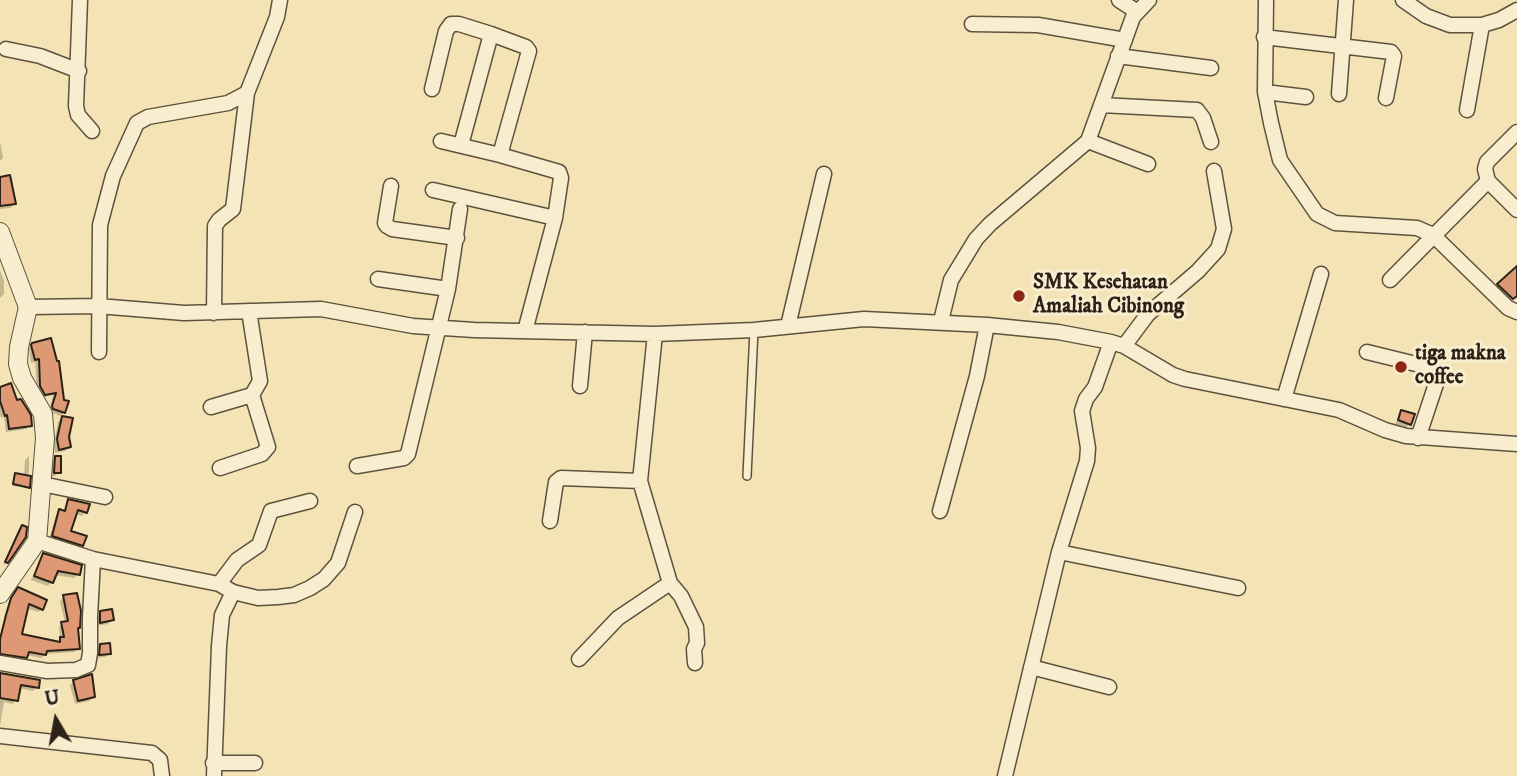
<!DOCTYPE html>
<html>
<head>
<meta charset="utf-8">
<style>
  body { margin:0 }
  #map { position:relative; width:1517px; height:776px; overflow:hidden; background:#f4e4b5; font-family:"IM FELL DW Pica",serif }
  canvas { display:block }
  .north { position:absolute; left:21px; top:685px; width:70px; height:70px; -webkit-text-stroke:5px #f8edcf; paint-order:stroke; rotate:350deg; font-size:19px; font-weight:700; line-height:28px; text-align:center; color:#2b2116 }
  .north::after { content:''; display:block; margin:auto; width:24px; height:32px; background:#2b2116; clip-path:polygon(50% 0,100% 100%,50% 72%,0 100%) }
</style>
</head>
<body>
<div id="map">
<canvas width="1517" height="776"></canvas>
<div class="north">U</div>
</div>
<script>
const g = document.querySelector('canvas').getContext('2d');
g.lineJoin = 'round';
function paint(path, color) { g.fillStyle = color; g.fill(path, 'evenodd'); }
const poly = rows => new Path2D(rows.map(r => 'M' + r).join(''));
function strokePath(path, color, width, dash) { g.strokeStyle = color; g.lineWidth = width; g.lineCap = dash ? 'butt' : 'round'; g.setLineDash(dash || []); g.stroke(path); }
function drawText(font, color, halo, rows, align = 'center') {
  g.font = font + ' "IM FELL DW Pica",serif'; g.lineWidth = 6; g.setLineDash([]); g.textBaseline = 'middle'; g.strokeStyle = halo; g.fillStyle = color; for (const [text, x, y, turn = 0] of rows) {
    g.save(); g.translate(x, y); g.rotate((+turn || 0) * Math.PI / 180); g.textAlign = isNaN(turn) ? turn : align; if (halo) g.strokeText(text, 0, 0); g.fillText(text, 0, 0); g.restore();
  }
}
paint(poly([
  [0,141,3,158,0,161],
  [0,179,14,204,10,208,0,209],
  [1517,268,1517,293,1508,302,1495,289],
  [0,270,4,281,4,294,0,298],
  [33,344,56,363,64,412,60,416,49,411,53,395,41,398,37,391,35,362,31,363,29,348],
  [0,389,16,402,30,425,26,429,6,432,4,417,1,418,0,415],
  [1402,412,1409,424,1406,428,1395,424],
  [62,418,69,447,65,451,55,453,54,444,58,422],
  [29,456,29,472,24,477,28,487,12,486,16,475,24,476,25,460],
  [56,458,59,472,55,476,51,476,52,462],
  [69,501,85,512,82,516,75,514,69,532,82,545,78,549,49,539,56,515,60,511,63,512],
  [22,527,7,562,3,566,18,531],
  [43,555,78,574,74,578,55,575,48,586,31,580],
  [15,593,42,609,38,612,26,608,20,635,57,643,60,639,59,627,65,623,60,601,64,597,76,630,78,648,74,652,46,654,41,658,26,655,22,661,0,657,0,636,8,604],
  [101,613,112,620,108,624,96,626,97,617],
  [100,646,109,653,105,657,96,658,96,650],
  [0,675,37,687,33,691,19,688,16,700,12,704,4,702,0,726],
  [74,681,93,696,89,701,75,704,70,685]
]), '#0003');
const building = poly([
  [10,175,16,204,0,206,0,177,10,175],
  [1517,266,1517,296,1513,299,1497,284,1517,266],
  [51,338,57,361,59,361,64,400,69,401,65,413,53,409,52,406,56,393,45,395,40,386,39,359,35,360,31,345,32,343,51,338],
  [11,383,17,400,21,399,31,415,32,426,9,429,7,415,5,416,0,401,0,387,11,383],
  [1401,410,1415,414,1411,425,1398,420,1401,410],
  [62,416,73,418,69,437,71,447,59,450,57,439,62,416],
  [55,456,61,456,61,473,54,473,55,456],
  [15,473,31,476,30,488,13,484,15,473],
  [68,499,90,504,87,513,78,510,71,531,87,536,83,546,52,536,59,509,65,511,68,499],
  [22,525,27,527,26,537,8,563,5,562,22,525],
  [43,553,82,565,80,575,58,571,53,583,34,576,43,553],
  [18,587,47,600,43,610,29,604,22,634,60,642,60,637,64,637,61,622,68,621,63,595,77,593,81,611,80,628,78,628,80,649,47,651,46,655,29,652,27,658,0,654,0,639,6,615,11,598,18,587],
  [112,609,114,620,100,623,100,611,112,609],
  [110,643,111,654,99,655,100,644,110,643],
  [0,673,40,680,39,688,21,685,18,701,0,698,0,673],
  [92,674,95,697,78,701,73,680,92,674]
]);
paint(building, '#de9974');
strokePath(building, '#2b2116', 2);
const service = poly([
  [747,476,754,330]
]);
const minor = poly([
  [80,0,76,106,78,115,92,131],
  [1119,0,1136,11],
  [1266,0,1265,92,1271,123,1280,160,1317,214,1335,223,1417,228,1433,235,1508,308,1517,312],
  [1403,0,1426,16,1450,25,1482,25,1499,20,1517,10],
  [972,24,1038,25,1125,40],
  [1264,37,1391,52,1394,56,1386,98],
  [6,49,40,56,79,71],
  [1118,56,1211,68],
  [432,89,446,31,451,24,459,24,491,34,526,47,529,51,500,155,559,172,561,178,555,218,525,331],
  [1265,92,1306,97],
  [1339,94,1346,0],
  [1101,105,1197,110,1203,118,1211,142],
  [1467,110,1482,25],
  [1517,132,1487,162,1485,169,1488,181,1517,210],
  [441,141,500,155],
  [1088,141,1148,164],
  [461,145,491,34],
  [391,186,385,223,387,226,392,229,457,238],
  [433,190,555,218],
  [378,279,448,289],
  [1390,280,1488,181],
  [28,307,98,306,184,313,321,309,413,326,474,330,655,334,754,330,864,319,987,325,1058,332,1111,342,1124,346,1173,375,1185,379,1339,410,1385,430,1406,436,1517,444],
  [214,313,215,226,219,220,233,209,247,93,277,17,280,0],
  [941,321,951,280,976,239,990,224,1088,141,1133,17,1149,0],
  [788,326,824,174],
  [655,334,640,481,670,583,681,596,696,627,697,643,694,649,695,663],
  [1124,346,1148,314,1198,271,1218,249,1224,229,1214,171],
  [99,352,100,225,113,176,137,123,148,117,228,103,247,93],
  [1367,352,1420,365,1433,372,1437,381,1418,438],
  [580,386,585,332],
  [1284,399,1321,274],
  [211,407,252,395],
  [357,466,404,458,408,454,448,289,460,209],
  [220,468,262,454,268,447,252,395,260,381,249,311],
  [42,484,105,497],
  [940,511,977,376,987,325],
  [550,521,556,482,561,478,640,481],
  [37,541,93,559,219,584,233,592,258,598,278,597,294,595,310,588,324,579,338,563,355,512],
  [1059,552,1238,588],
  [219,584,237,560,259,545,271,511,310,501],
  [579,659,618,618,670,583],
  [0,663,47,671,76,670,88,665,90,653,90,617,93,559],
  [1031,667,1109,687],
  [0,736,152,753,160,760,162,776],
  [213,763,255,763],
  [214,776,219,646,222,615,233,592],
  [1005,776,1059,552,1087,461,1088,448,1082,411,1086,399,1095,387,1111,342]
]);
const tertiary = poly([
  [0,232,28,307,19,347,18,364,22,378,43,414,45,438,37,541,0,594]
]);
strokePath(service, '#5d523e', 10);
strokePath(minor, '#5d523e', 17);
strokePath(tertiary, '#5d523e', 20);
strokePath(service, '#f8edcf', 7);
strokePath(minor, '#f8edcf', 14);
strokePath(tertiary, '#f8edcf', 18);
for (const [x, y, r, color] of [
  [1019,296,7,"#8f2418"],
  [1401,367,7,"#8f2418"]
]) { const dot = new Path2D(); dot.arc(x, y, r, 0, 2 * Math.PI); g.fillStyle = color; g.fill(dot); strokePath(dot, '#f8edcf', 2.5); }
drawText('bold 21px', '#2b2116', '#f8edcf', [
  ["SMK Kesehatan",1033,284],
  ["Amaliah Cibinong",1033,308],
  ["tiga makna",1415,355],
  ["coffee",1415,379]
], 'left');
</script>
</body>
</html>
